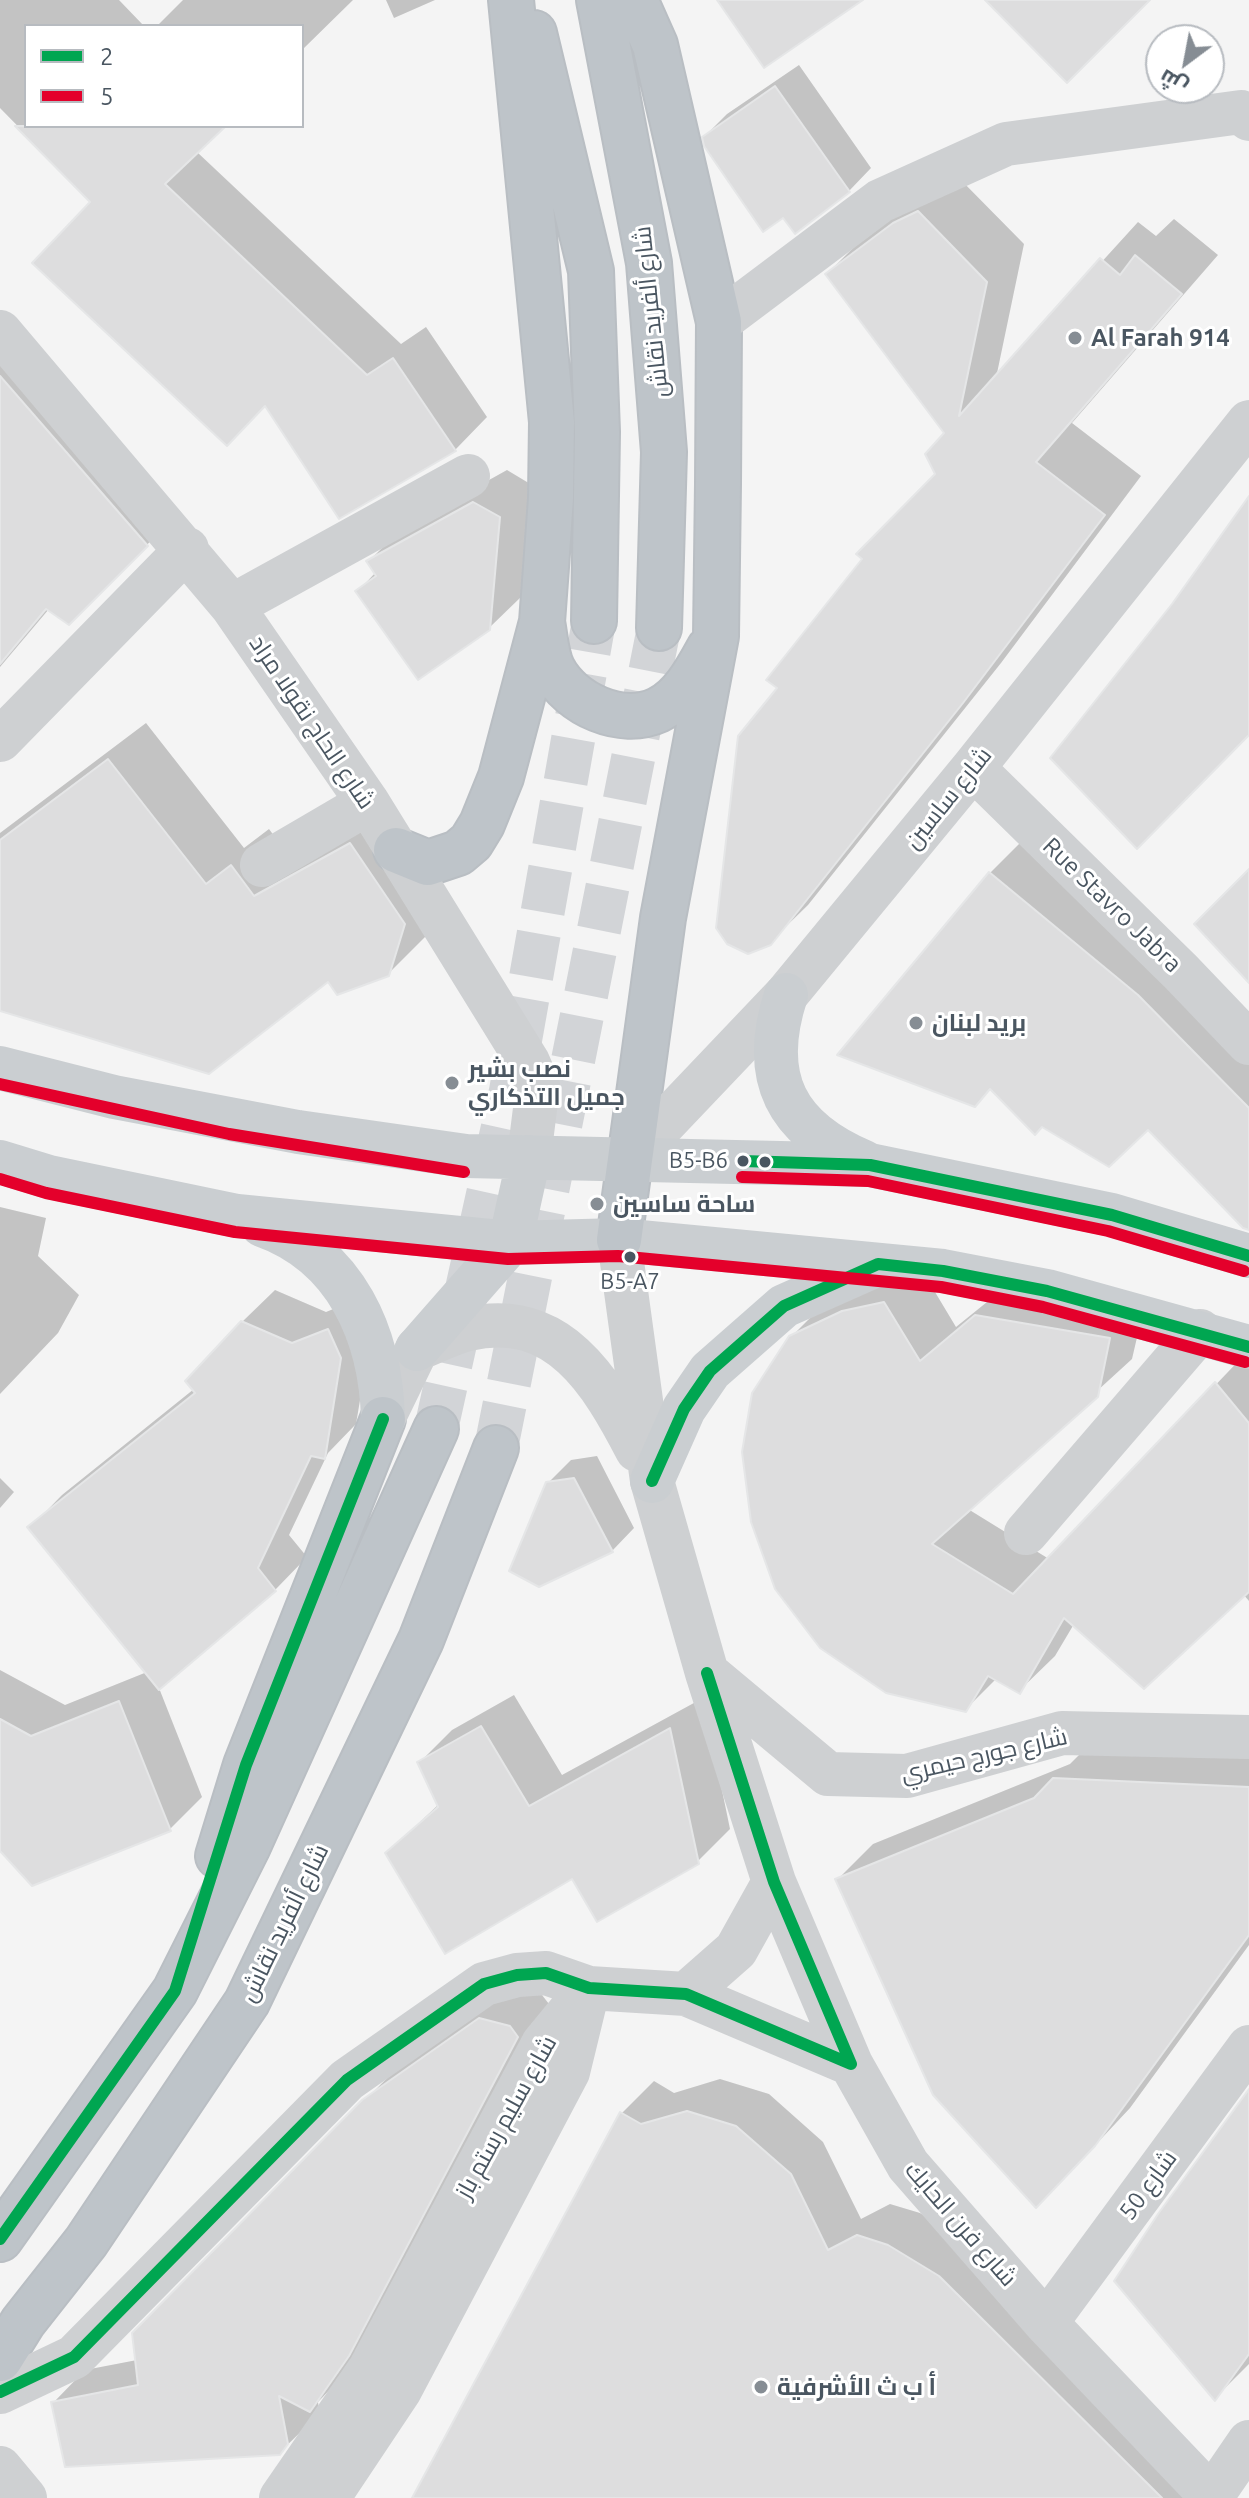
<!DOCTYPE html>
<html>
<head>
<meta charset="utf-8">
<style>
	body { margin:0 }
	#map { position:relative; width:1249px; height:2498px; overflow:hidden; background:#f4f4f4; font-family:Ubuntu,Cairo,sans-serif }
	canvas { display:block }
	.legend { position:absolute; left:24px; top:24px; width:280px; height:104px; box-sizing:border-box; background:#fff; border:2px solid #b7bbc0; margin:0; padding:10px 14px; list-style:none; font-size:24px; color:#4a5661 }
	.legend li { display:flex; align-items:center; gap:16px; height:40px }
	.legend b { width:40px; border:2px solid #b7bbc0 }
	.north { position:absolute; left:1145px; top:24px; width:80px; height:80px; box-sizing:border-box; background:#fff; border:2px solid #b7bbc0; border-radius:50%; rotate:212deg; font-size:22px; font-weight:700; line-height:32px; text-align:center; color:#4a5661 }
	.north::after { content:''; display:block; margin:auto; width:28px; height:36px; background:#868d94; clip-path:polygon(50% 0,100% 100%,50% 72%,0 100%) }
</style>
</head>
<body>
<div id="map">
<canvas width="1249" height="2498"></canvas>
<ul class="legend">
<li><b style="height:10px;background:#00a651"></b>2</li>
<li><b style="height:10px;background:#e4002b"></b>5</li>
</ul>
<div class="north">ش</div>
</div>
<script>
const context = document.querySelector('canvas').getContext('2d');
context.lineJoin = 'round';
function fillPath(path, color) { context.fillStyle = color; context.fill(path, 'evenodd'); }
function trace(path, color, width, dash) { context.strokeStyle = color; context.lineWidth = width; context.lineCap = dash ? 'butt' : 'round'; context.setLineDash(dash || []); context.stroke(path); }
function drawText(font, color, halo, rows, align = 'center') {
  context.font = font + ' Ubuntu,Cairo,sans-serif'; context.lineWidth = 6; context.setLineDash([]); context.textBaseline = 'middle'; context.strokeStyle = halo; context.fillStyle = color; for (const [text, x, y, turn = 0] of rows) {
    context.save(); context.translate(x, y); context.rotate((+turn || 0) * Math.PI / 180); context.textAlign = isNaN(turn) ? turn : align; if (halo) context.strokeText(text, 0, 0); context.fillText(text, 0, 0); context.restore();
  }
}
fillPath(new Path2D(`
	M 0,0 L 119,0 L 144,26 L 26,26 L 26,126 L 97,126 L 56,165 L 0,108 Z
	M 183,0 L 353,0 L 302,50 L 302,26 L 157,26 Z
	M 386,0 L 435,0 L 394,18 Z
	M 799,65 L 871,168 L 849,191 L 784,216 L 704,137 L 727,114 Z
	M 145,126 L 223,126 L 197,152 L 401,344 L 426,327 L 487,417 L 455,450 L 266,404 L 227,443 Z
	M 956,175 L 1024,244 L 996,378 L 1138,222 L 1156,236 L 1174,219 L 1218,255 L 1072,423 L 1141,476 L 1001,663 L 808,905 L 769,943 L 937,474 L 947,433 L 827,274 L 865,236 Z
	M 0,335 L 179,513 L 69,622 L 49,609 L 0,667 Z
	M 507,470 L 532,485 L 522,596 L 489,628 L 358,591 L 376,572 L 369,561 L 401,529 Z
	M 146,723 L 244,848 L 269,829 L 292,860 L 388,807 L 426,936 L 388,974 L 0,1009 L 0,833 Z
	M 1020,843 L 1249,1047 L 1249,1221 L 1148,1127 L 992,1088 L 975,1105 L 990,873 Z
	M 0,1207 L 46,1218 L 38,1256 L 79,1295 L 58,1333 L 0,1394 Z
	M 920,1267 L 956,1327 L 1013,1281 L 1145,1303 L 1132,1359 L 968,1509 L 1049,1559 L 1249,1350 L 1249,1601 L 1243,1594 L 1074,1624 L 1055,1656 L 1019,1691 L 996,1679 L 965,1710 L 790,1338 L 827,1301 Z
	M 275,1290 L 326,1312 L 360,1298 L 372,1329 L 356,1424 L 328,1453 L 289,1535 L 307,1557 L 275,1590 L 159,1688 L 202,1797 L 170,1829 L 0,1848 L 0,1670 L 65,1705 L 147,1672 L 30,1528 L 62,1495 L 194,1389 L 242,1322 Z
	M 597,1456 L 634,1528 L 612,1551 L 548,1483 L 571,1460 Z
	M 0,1478 L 14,1492 L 0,1508 Z
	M 514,1695 L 562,1775 L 703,1698 L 730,1829 L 697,1862 L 573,1876 L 387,1853 L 439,1804 L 420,1762 L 452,1730 Z
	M 1091,1743 L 1249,1750 L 1249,1945 L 1130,2108 L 1072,2170 L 838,1879 L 873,1844 L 1070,1764 Z
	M 513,1986 L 542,1995 L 549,2004 L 342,2377 L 318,2402 L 319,2410 L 312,2421 L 279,2453 L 53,2403 L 85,2370 L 137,2360 L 134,2334 L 397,2068 Z
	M 720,2079 L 769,2094 L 823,2142 L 861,2219 L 890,2204 L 920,2213 L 972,2244 L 1226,2498 L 414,2498 L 622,2113 L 654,2081 L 674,2093 Z
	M 1249,2093 L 1249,2364 L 1215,2398 Z`), '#0003');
const building = new Path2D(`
	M 717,0 L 863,0 L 764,68 Z
	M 985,0 L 1150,0 L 1067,83 Z
	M 775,86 L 850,192 L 795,234 L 783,218 L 763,232 L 704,146 L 702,137 Z
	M 15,126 L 226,126 L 165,184 L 367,375 L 393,358 L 456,451 L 339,519 L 265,406 L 227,446 L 32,263 L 90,202 Z
	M 918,211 L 987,282 L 959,416 L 1100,258 L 1120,275 L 1135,255 L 1182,294 L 1036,462 L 1105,515 L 963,703 L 771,945 L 748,954 L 727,944 L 716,928 L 738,736 L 777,688 L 766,680 L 862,559 L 856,554 L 935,474 L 925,454 L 944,433 L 825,274 L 893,223 Z
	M 0,376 L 148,546 L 69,625 L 46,609 L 0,664 Z
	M 1249,496 L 1249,735 L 1137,849 L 1050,758 L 1172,604 Z
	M 473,502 L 500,517 L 490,630 L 418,680 L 355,591 L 376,576 L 366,561 Z
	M 108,759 L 206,884 L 231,865 L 254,896 L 350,843 L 405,924 L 389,976 L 337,995 L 328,982 L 209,1074 L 0,1011 L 0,840 Z
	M 1249,869 L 1249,983 L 1194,924 Z
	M 989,872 L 1138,995 L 1249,1108 L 1249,1230 L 1243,1228 L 1148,1130 L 1109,1167 L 1042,1127 L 1035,1135 L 990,1089 L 975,1107 L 837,1055 Z
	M 884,1302 L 920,1361 L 975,1315 L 1110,1338 L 1098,1397 L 932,1544 L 1013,1594 L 1215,1382 L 1249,1423 L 1249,1592 L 1144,1689 L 1064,1618 L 1020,1694 L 988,1676 L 966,1712 L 886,1693 L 820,1648 L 775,1589 L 751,1522 L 742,1452 L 752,1393 L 789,1336 L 842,1311 Z
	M 241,1321 L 292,1343 L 328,1329 L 341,1358 L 325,1459 L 311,1456 L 258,1568 L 276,1591 L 159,1690 L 27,1527 L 195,1393 L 185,1381 Z
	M 574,1478 L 613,1552 L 539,1587 L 509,1571 L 546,1482 Z
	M 119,1701 L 171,1831 L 32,1886 L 0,1851 L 0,1719 L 31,1736 Z
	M 481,1726 L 529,1806 L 670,1728 L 699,1864 L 597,1922 L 572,1879 L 445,1954 L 385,1853 L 438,1807 L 417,1762 Z
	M 1053,1778 L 1249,1787 L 1249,1935 L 1095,2146 L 1036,2208 L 933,2095 L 835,1879 L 1034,1798 Z
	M 479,2018 L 510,2026 L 518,2037 L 349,2356 L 310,2412 L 279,2396 L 288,2444 L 280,2455 L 65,2467 L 51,2402 L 138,2385 L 132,2333 L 362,2100 Z
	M 1249,2089 L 1249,2354 L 1215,2401 L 1114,2281 L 1158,2214 Z
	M 687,2111 L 736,2126 L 791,2174 L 828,2250 L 857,2235 L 888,2245 L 939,2276 L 1162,2498 L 412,2498 L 620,2112 L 641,2124 Z`);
fillPath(building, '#ddddde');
trace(building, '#e5e6e7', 2);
trace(new Path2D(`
	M 436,1429 L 511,1091 L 594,621
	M 496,1448 L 659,628`), '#d2d4d7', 44, [44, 22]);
const highway = new Path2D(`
	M 599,0 L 649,263 L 664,452 L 659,628
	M 534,33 L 591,271 L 597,432 L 594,621
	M 542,622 C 545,637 546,657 553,670 C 571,704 621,727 658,710 C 682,699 697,671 709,649
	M 396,850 L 428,863 L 458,853 L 471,842 L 482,824 L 501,777 L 542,622 L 551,498 L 552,422 L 511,0
	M 619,1240 L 663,918 L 716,636 L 718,484 L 719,322 L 655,45 L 635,0
	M 218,1856 L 246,1765 L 383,1419
	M 0,2239 L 175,1991 L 248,1846 L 436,1429
	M 0,2359 L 23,2322 L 86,2242 L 247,2002 L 421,1640 L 496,1448`);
trace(highway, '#b9bec3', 48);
trace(new Path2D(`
	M 719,322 L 880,201 L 1006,144 L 1241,112 L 1249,119
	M 0,332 L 232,606 L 368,803 L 528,1062 L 538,1085 L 529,1157
	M 232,606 L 468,476
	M 0,740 L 187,549
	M 973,768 L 1181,972 L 1249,1043
	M 262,865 L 368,803
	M 630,1159 L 786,995 L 973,768 L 1249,422
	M 619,1240 L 652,1481 L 707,1673 L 774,1882 L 851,2064 L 908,2165 L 1046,2323 L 1213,2498
	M 383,1419 L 417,1349 C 433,1343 451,1333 468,1329 C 558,1308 602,1382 637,1450
	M 1026,1533 L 1200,1331
	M 707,1673 L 828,1774 L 907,1776 L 1062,1733 L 1249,1737
	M 686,1994 L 736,1950 L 774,1882
	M 1046,2323 L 1249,2047
	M 0,2392 L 74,2357 L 347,2080 L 484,1984 L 517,1975 L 546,1973 L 589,1988 L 686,1994 L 851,2064
	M 0,2468 L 25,2498
	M 1212,2496 L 1249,2442
	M 281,2498 L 370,2369 L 543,2044 L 589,1988
	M 328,2498 L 400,2390 L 568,2072 L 586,1998`), '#ced0d2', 44);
trace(new Path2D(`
	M 786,995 C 759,1078 786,1129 864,1162
	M 0,1068 L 114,1097 L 298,1132 L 466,1156 L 870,1165 L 1112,1215 L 1249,1256
	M 0,1162 L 49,1177 L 237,1216 L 510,1243 L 619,1240 L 943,1271 L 1047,1291 L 1249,1347
	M 262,1225 C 347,1255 381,1336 383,1419
	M 417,1349 L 510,1243 L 529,1157
	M 652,1481 L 684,1409 L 710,1371 L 784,1306 L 874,1266`), '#caced1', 44);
trace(highway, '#bec4c9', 44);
trace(new Path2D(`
	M 743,1161 L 870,1165 L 1112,1215 L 1249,1256
	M 652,1481 L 684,1409 L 710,1371 L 784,1306 L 878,1264 L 943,1271 L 1047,1291 L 1249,1347
	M 707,1673 L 774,1882 L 851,2064
	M 0,2239 L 175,1991 L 246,1765 L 383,1419
	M 0,2392 L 74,2357 L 347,2080 L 484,1984 L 517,1975 L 546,1973 L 589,1988 L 686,1994 L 851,2064`), '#00a651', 12);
trace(new Path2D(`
	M 0,1084 L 229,1134 L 464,1172
	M 742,1177 L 868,1181 L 1108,1231 L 1244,1271
	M 0,1179 L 46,1193 L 235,1232 L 508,1259 L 618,1256 L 941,1287 L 1043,1307 L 1245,1362`), '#e4002b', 12);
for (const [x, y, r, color] of [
	[1075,338,8,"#868d94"],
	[916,1023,8,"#868d94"],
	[452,1083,8,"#868d94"],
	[743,1161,7,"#4a5661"],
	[765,1162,7,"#4a5661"],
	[597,1204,8,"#868d94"],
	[630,1257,7,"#4a5661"],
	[761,2387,8,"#868d94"]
]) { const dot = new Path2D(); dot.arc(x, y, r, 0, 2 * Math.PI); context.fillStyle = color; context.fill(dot); trace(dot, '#fff', 3); }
drawText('22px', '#4a5661', '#fff', [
	["B5-B6",728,1161],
	["B5-A7",630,1282,"center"]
], 'right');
drawText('24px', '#4a5661', '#fff', [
	["شارع ألفريد نقاش",651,312,-96],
	["شارع الحاج نقولا مراد",312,722,56],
	["شارع ساسين",948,798,-51],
	["Rue Stavro Jabra",1112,905,44],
	["شارع جورج حيمري",984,1755,-13],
	["شارع ألفريد نقاش",284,1923,-64],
	["شارع سليم رستم باز",506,2117,-61],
	["شارع 50",1148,2185,-54],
	["شارع فرن الحايك",961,2224,49]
]);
drawText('bold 24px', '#4a5661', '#fff', [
	["Al Farah 914",1091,338],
	["بريد لبنان",932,1023],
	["نصب بشير",468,1069],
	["جميل التذكاري",468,1097],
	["ساحة ساسين",613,1204],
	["أ ب ث الأشرفية",777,2387]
], 'left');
</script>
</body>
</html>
